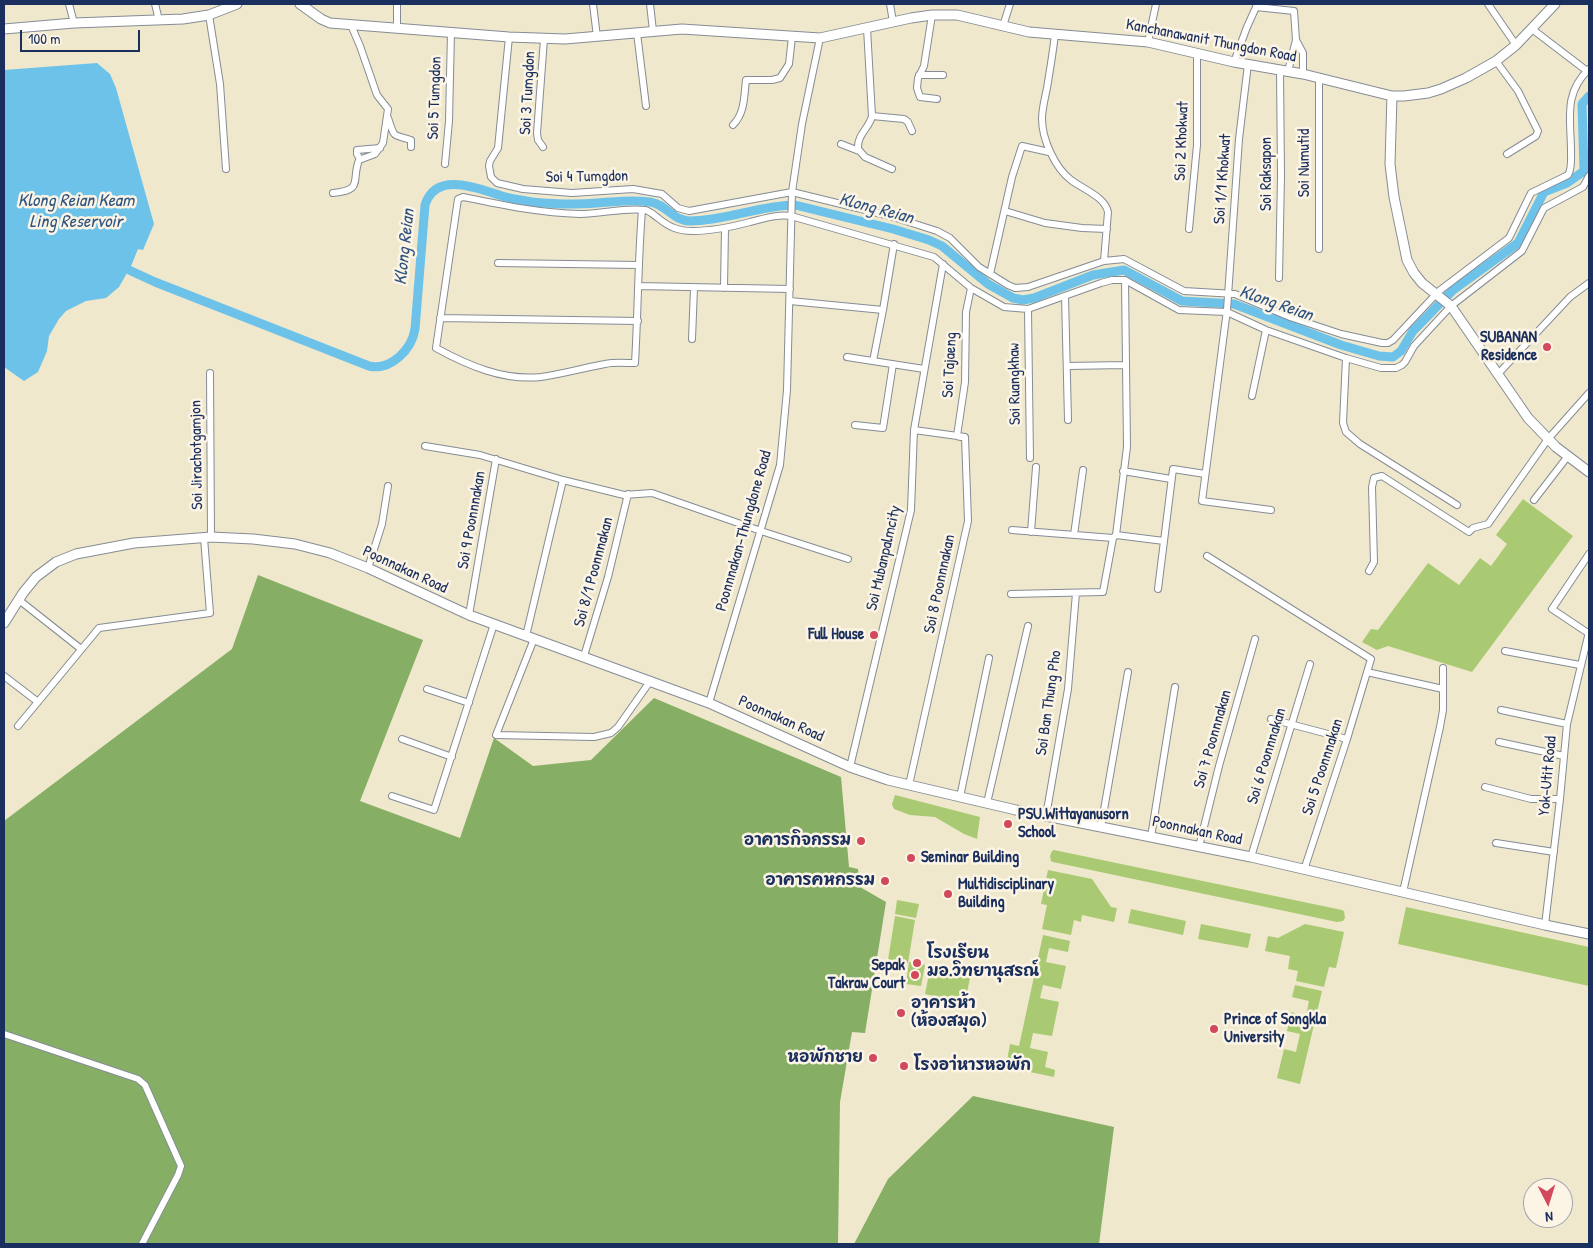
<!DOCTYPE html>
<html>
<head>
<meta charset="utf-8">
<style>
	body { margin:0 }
	#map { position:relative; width:1593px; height:1248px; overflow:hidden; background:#efe8cc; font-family:"Patrick Hand",sans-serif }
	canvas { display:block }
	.frame { position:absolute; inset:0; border:5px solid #1b2f5e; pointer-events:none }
	.north { position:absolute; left:1523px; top:1178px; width:50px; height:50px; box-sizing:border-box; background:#fcf5e5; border:1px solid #a2a6af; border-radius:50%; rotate:175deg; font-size:14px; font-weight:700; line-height:20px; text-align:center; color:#1b2f5e }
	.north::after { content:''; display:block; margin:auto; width:18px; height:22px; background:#d1495b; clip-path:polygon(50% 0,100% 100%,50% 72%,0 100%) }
	.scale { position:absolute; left:20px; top:30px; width:120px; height:22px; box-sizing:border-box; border:2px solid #1b2f5e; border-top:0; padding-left:6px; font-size:15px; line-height:18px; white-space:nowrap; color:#1b2f5e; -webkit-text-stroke:4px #fcf5e5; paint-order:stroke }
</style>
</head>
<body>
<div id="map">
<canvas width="1593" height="1248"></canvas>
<div class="frame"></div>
<div class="north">N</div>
<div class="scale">100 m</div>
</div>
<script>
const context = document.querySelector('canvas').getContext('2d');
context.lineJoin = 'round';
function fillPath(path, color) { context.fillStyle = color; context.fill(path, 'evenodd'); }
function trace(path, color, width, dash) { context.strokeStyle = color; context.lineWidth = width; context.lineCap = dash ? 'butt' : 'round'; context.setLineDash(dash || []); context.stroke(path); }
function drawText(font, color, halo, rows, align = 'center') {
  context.font = font + ' "Patrick Hand","Playpen Sans Thai",sans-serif'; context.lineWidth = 5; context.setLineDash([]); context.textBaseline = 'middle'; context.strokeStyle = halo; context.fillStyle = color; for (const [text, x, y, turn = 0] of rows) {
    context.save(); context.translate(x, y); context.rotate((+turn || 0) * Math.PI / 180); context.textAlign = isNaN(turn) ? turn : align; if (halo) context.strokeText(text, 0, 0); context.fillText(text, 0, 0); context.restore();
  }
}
fillPath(new Path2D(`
	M 1523,499 L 1573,536 L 1472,672 L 1388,646 L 1377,650 L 1362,642 L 1371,629 L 1378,630 L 1428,563 L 1459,585 L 1480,558 L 1491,566 L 1507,544 L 1496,535 Z
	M 895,795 L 980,817 L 977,839 L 964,834 L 935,817 L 910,815 L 894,809 L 892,804 Z
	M 1054,850 L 1342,910 L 1344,911 L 1345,918 L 1343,921 L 1337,922 L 1053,862 L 1051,861 L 1050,856 L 1052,851 Z
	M 1048,870 L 1092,879 L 1111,907 L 1117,908 L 1114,922 L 1082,915 L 1081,922 L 1074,920 L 1071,935 L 1042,929 L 1047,905 L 1041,904 Z
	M 897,900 L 919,904 L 916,918 L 895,914 Z
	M 1406,907 L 1589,947 L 1589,986 L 1398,944 Z
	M 1131,909 L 1186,921 L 1183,935 L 1128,923 Z
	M 895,916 L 915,920 L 908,963 L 888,960 Z
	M 1201,924 L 1251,934 L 1248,948 L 1198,939 Z
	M 1305,924 L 1344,932 L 1336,968 L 1329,967 L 1324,987 L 1296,981 L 1298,971 L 1288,969 L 1290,956 L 1265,951 L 1268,936 L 1278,938 Z
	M 1043,935 L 1070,941 L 1068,952 L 1049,948 L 1046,962 L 1066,966 L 1061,989 L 1043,985 L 1040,998 L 1059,1002 L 1052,1036 L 1033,1033 L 1030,1048 L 1048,1052 L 1045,1067 L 1055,1070 L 1054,1077 L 1006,1067 L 1010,1044 L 1019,1046 Z
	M 909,962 L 925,965 L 921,986 L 906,984 Z
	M 930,969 L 970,978 L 965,1003 L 925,994 Z
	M 1295,985 L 1322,991 L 1300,1084 L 1277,1078 L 1284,1049 L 1296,1052 L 1300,1034 L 1287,1031 L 1291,1012 L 1306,1016 L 1309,1001 L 1292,997 Z`), '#a9ca73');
fillPath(new Path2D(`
	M 258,575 L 423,640 L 360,801 L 460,838 L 494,738 L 533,766 L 591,760 L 654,698 L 841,777 L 849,867 L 858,869 L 860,887 L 886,902 L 865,1033 L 852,1032 L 840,1102 L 838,1244 L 4,1244 L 4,821 L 232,649 Z
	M 973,1096 L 1114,1127 L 1099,1244 L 854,1244 L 888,1179 Z`), '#86ae65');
fillPath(new Path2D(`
	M 97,63 L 110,74 L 116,88 L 154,224 L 143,250 L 138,249 L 131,266 L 119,287 L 106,298 L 86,301 L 66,311 L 59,319 L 49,336 L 47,351 L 38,372 L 24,381 L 4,367 L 4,70 Z`), '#6dc2ea');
trace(new Path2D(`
	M 129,270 L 155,282 L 369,366 C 391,371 412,349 415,329 L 425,205 C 436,170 479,189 502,196 C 512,199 522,200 532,202 C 553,204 576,205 597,203 C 614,202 632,199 650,202 C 666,204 673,221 690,221 C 726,221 760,205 795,205 L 893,229 L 929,240 L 942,246 L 988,284 L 1013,298 L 1023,300 L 1034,298 L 1093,275 L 1124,270 L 1182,301 L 1234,304 L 1341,345 L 1379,356 L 1393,357 L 1401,351 L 1413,331 L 1453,290 L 1518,243 L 1544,192 L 1567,183 L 1584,171 L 1582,104 L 1589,96`), '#6dc2ea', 9);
const street = new Path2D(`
	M 69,4 L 74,23
	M 155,4 L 159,20
	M 397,4 L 397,27
	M 593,4 L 597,37
	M 650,4 L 653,31
	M 890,4 L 893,22
	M 1488,4 L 1516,45
	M 1256,7 L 1294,11 L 1296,40 L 1288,71
	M 209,15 L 220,84 L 226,169
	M 932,15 L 924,66 L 918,78 L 917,88 L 920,97 L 937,99
	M 1003,26 L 1010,4
	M 867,28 L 872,116 C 869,129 857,134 858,149 L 865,157 L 892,169
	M 1532,29 L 1587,71
	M 637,33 L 646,106
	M 1055,34 C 1053,52 1050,70 1047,88 C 1045,98 1042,109 1042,119 C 1042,139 1055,168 1071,180 C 1083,189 1105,197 1108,212 L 1104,261
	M 509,37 L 498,148 L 490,161 L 489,166 L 491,177 L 497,183 L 523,189 L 572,193 L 633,189 L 662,194 L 678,208 L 689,211 L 792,192 L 890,216 L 937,231 L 950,238 L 979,267 L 1008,285 L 1015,288 L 1028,287 L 1104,261 L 1124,259 L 1184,291 L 1235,294 L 1290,317 L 1341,334 L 1382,343 L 1388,343 L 1393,340 L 1439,291 L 1509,238 L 1531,193 L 1568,175 C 1572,169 1571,160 1571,152 C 1571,119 1563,94 1589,69
	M 1296,40 L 1303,53 L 1303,74
	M 1148,42 L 1156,4
	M 1496,61 L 1518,91 L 1538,131 L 1536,136 L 1507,154
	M 1234,62 L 1247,27 L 1257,5
	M 1248,64 L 1239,139 L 1227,310 L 1202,501 L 1271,510
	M 919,75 L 943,75
	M 1319,77 L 1319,249
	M 872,116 L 904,119 L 908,122 L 912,131
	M 388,118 C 395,139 392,134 411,140 L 411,147
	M 733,125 C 745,113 744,96 746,80 L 772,80 L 780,78 L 789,64 L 792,37
	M 841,144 L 859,151
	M 543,147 L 538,140 L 537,133 L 544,39
	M 360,159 L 357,154 L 357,150 L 380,148
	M 445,164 L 449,121 L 451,32
	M 333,193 C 364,190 351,181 359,160 L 375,154 L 383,143 L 388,109 L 377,95 L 360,46 L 351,25
	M 642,210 C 638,261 638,312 635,363 C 625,363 614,362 605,364 C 583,368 563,374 541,377 C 503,381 467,365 436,348 L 458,199 L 463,197 C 502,205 540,213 580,214 C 601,214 626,207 645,210 C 650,211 654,215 658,218 C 669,227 678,231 693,231 C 712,231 731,227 750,222 C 763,219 776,214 791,216 L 934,257 L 971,288 L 1004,307 L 1028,309 L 1101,283 L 1112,280 L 1125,280 L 1179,310 L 1227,312 L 1266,330 L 1346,358 L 1381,368 L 1396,368 L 1402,365 L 1405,362 L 1414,346 L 1451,306 L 1522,251 L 1544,208 L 1583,187 L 1589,176
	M 1005,211 L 1045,223 L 1082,228 L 1107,229
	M 1189,229 L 1197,145 L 1197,54
	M 498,263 L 638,265
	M 990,274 L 1012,177 L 1022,146 L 1049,152
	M 1279,278 L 1281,176 L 1280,70
	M 638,286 L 790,289
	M 724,288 L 725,228
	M 1065,296 L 1068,420
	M 790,301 L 883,310
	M 1028,309 L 1030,458
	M 440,318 L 638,321
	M 692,339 L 694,288
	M 847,357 L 924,369
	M 1346,358 L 1343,423 L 1346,432 L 1360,444 L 1457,505
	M 873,361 L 883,310 L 894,244
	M 1067,366 L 1125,365
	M 210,373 L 211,537
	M 1498,374 L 1570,297 L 1589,283
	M 1252,396 L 1266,330
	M 855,425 L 883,428 L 893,364
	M 961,437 L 957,436 L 965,382 L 966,312 L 971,288
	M 425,446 L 480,455 L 563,480 L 624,495 L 652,493 L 761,531 L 848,559
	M 1123,471 L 1171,479
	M 1534,500 L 1568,456
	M 1012,530 L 1113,538
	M 1031,532 L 1036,467
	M 1074,535 L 1083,470
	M 1116,535 L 1164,541
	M 1207,556 L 1371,659 L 1347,739 L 1304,870
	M 368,568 L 382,524 L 388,486
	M 1369,571 L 1374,562 L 1372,487 L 1374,478 L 1382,476 L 1469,532 L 1473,528 L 1488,524 L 1548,439 L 1589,393
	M 1158,589 L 1173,469 L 1205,474
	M 1011,594 L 1103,592 L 1113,538 L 1116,535 L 1127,447 L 1125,280
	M 19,600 L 81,649
	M 469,615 L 496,459
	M 1588,633 L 1552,609 L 1589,554
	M 526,636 L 563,480
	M 534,639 L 496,735 L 594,737 L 611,733 L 618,727 L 651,680
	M 1505,651 L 1580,665
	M 584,656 L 608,577 L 628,494
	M 1367,672 L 1443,689
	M 4,676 L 38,702
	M 427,689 L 469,703
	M 709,703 L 780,465 L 787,390 L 792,192 L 802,124 L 820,38
	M 1501,710 L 1567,724
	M 1271,719 L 1347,739
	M 18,726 L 99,628 L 210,613 L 204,538
	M 402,739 L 452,757
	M 1499,742 L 1564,756
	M 850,767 L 911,510 L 914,430 L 943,264
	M 909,785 L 968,521 L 965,437 L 914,430
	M 1485,787 L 1531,799 L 1560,799
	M 392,796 L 434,810 L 494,624
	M 960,797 L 989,658
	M 987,803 L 1028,626
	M 1046,816 L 1068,689 L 1076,593
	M 1101,827 L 1128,672
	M 1151,837 L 1175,687
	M 1496,843 L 1554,852
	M 1199,847 L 1219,766 L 1255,639
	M 1251,857 L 1310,664
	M 1403,892 L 1440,727 L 1443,710 L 1443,668
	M 1545,925 L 1560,799 L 1567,724 L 1589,632
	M 4,1034 L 138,1079 L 145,1085 L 181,1166 L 178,1175 L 142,1244`);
const secondary = new Path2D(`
	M 300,4 L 321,19 L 330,23 L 509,37 L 565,39 L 682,29 L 820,38 L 911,18 L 932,15 L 957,15 L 1029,32 L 1148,42 L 1234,62 L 1303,74 L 1392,96 L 1404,96 L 1428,93 L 1441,89 L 1466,78 L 1496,61 L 1516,45 L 1555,4
	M 4,29 L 74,23 L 183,19 L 209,15 L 237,4
	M 1392,96 L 1390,164 L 1394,197 L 1407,260 L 1414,273 L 1422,283 L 1451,306 L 1528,418 L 1556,447 L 1589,472
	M 4,623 L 23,593 L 36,577 L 56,562 L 76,554 L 134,543 L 211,537 L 253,539 L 295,544 L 330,553 L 368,568 L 469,615 L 709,703 L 850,767 L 888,780 L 1016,810 L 1251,857 L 1545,925 L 1589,934`);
trace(street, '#858c95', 8);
trace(secondary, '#858c95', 11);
trace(street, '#fff', 6);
trace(secondary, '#fff', 9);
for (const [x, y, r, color] of [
	[1547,347,5,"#d1495b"],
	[874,635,5,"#d1495b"],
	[1008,824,5,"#d1495b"],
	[861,841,5,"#d1495b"],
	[911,858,5,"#d1495b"],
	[885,881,5,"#d1495b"],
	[948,894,5,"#d1495b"],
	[917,963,5,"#d1495b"],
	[915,975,5,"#d1495b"],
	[901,1013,5,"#d1495b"],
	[1214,1029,5,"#d1495b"],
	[873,1058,5,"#d1495b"],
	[904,1066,5,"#d1495b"]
]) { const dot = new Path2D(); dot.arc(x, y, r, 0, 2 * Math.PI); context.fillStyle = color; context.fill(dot); trace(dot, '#fcf5e5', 2); }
drawText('16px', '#1b2f5e', '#fcf5e5', [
	["Kanchanawanit Thungdon Road",1211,41,11],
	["Soi 3 Tumgdon",528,93,-87],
	["Soi 5 Tumgdon",435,98,-88],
	["Soi 2 Khokwat",1182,141,-88],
	["Soi Numutid",1305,163,-90],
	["Soi Raksapon",1267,174,-90],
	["Soi 4 Tumgdon",587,177,-1],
	["Soi 1/1 Khokwat",1223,179,-86],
	["Soi Tajaeng",950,365,-87],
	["Soi Ruangkhaw",1015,384,-91],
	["Soi Jirachotgamjon",197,455,-91],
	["Soi 9 Poonnnakan",472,520,-80],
	["Poonnnakan-Thungdone Road",744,531,-74],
	["Soi Mubanpalmcity",884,558,-77],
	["Poonnakan Road",405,570,25],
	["Soi 8/1 Poonnnakan",594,572,-75],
	["Soi 8 Poonnnakan",940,584,-78],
	["Soi Ban Thung Pho",1049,703,-82],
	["Poonnakan Road",781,719,24],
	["Soi 7 Poonnnakan",1213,739,-74],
	["Soi 6 Poonnnakan",1267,756,-73],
	["Soi 5 Poonnnakan",1323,767,-72],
	["Yok-Utit Road",1548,776,-85],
	["Poonnakan Road",1197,831,12]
]);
drawText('bold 16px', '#1b2f5e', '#fcf5e5', [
	["SUBANAN",1537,338,"right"],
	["Residence",1537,356,"right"],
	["Full House",864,635,"right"],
	["PSU.Wittayanusorn",1018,815],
	["School",1018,833],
	["อาคารกิจกรรม",851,841,"right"],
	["Seminar Building",921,858],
	["อาคารคหกรรม",875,881,"right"],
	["Multidisciplinary",958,885],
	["Building",958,903],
	["โรงเรียน",927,954],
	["มอ.วิทยานุสรณ์",927,972],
	["Sepak",905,966,"right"],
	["Takraw Court",905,984,"right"],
	["อาคารห้า",911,1004],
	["(ห้องสมุด)",911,1022],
	["Prince of Songkla",1224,1020],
	["University",1224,1038],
	["หอพักชาย",863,1058,"right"],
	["โรงอา่หารหอพัก",914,1066]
], 'left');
drawText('italic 18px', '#305481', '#fcf5e5', [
	["Klong Reian Keam",76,201],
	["Ling Reservoir",76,222],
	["Klong Reian",876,209,15],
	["Klong Reian",405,247,-84],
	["Klong Reian",1276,304,19]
]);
</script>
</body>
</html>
